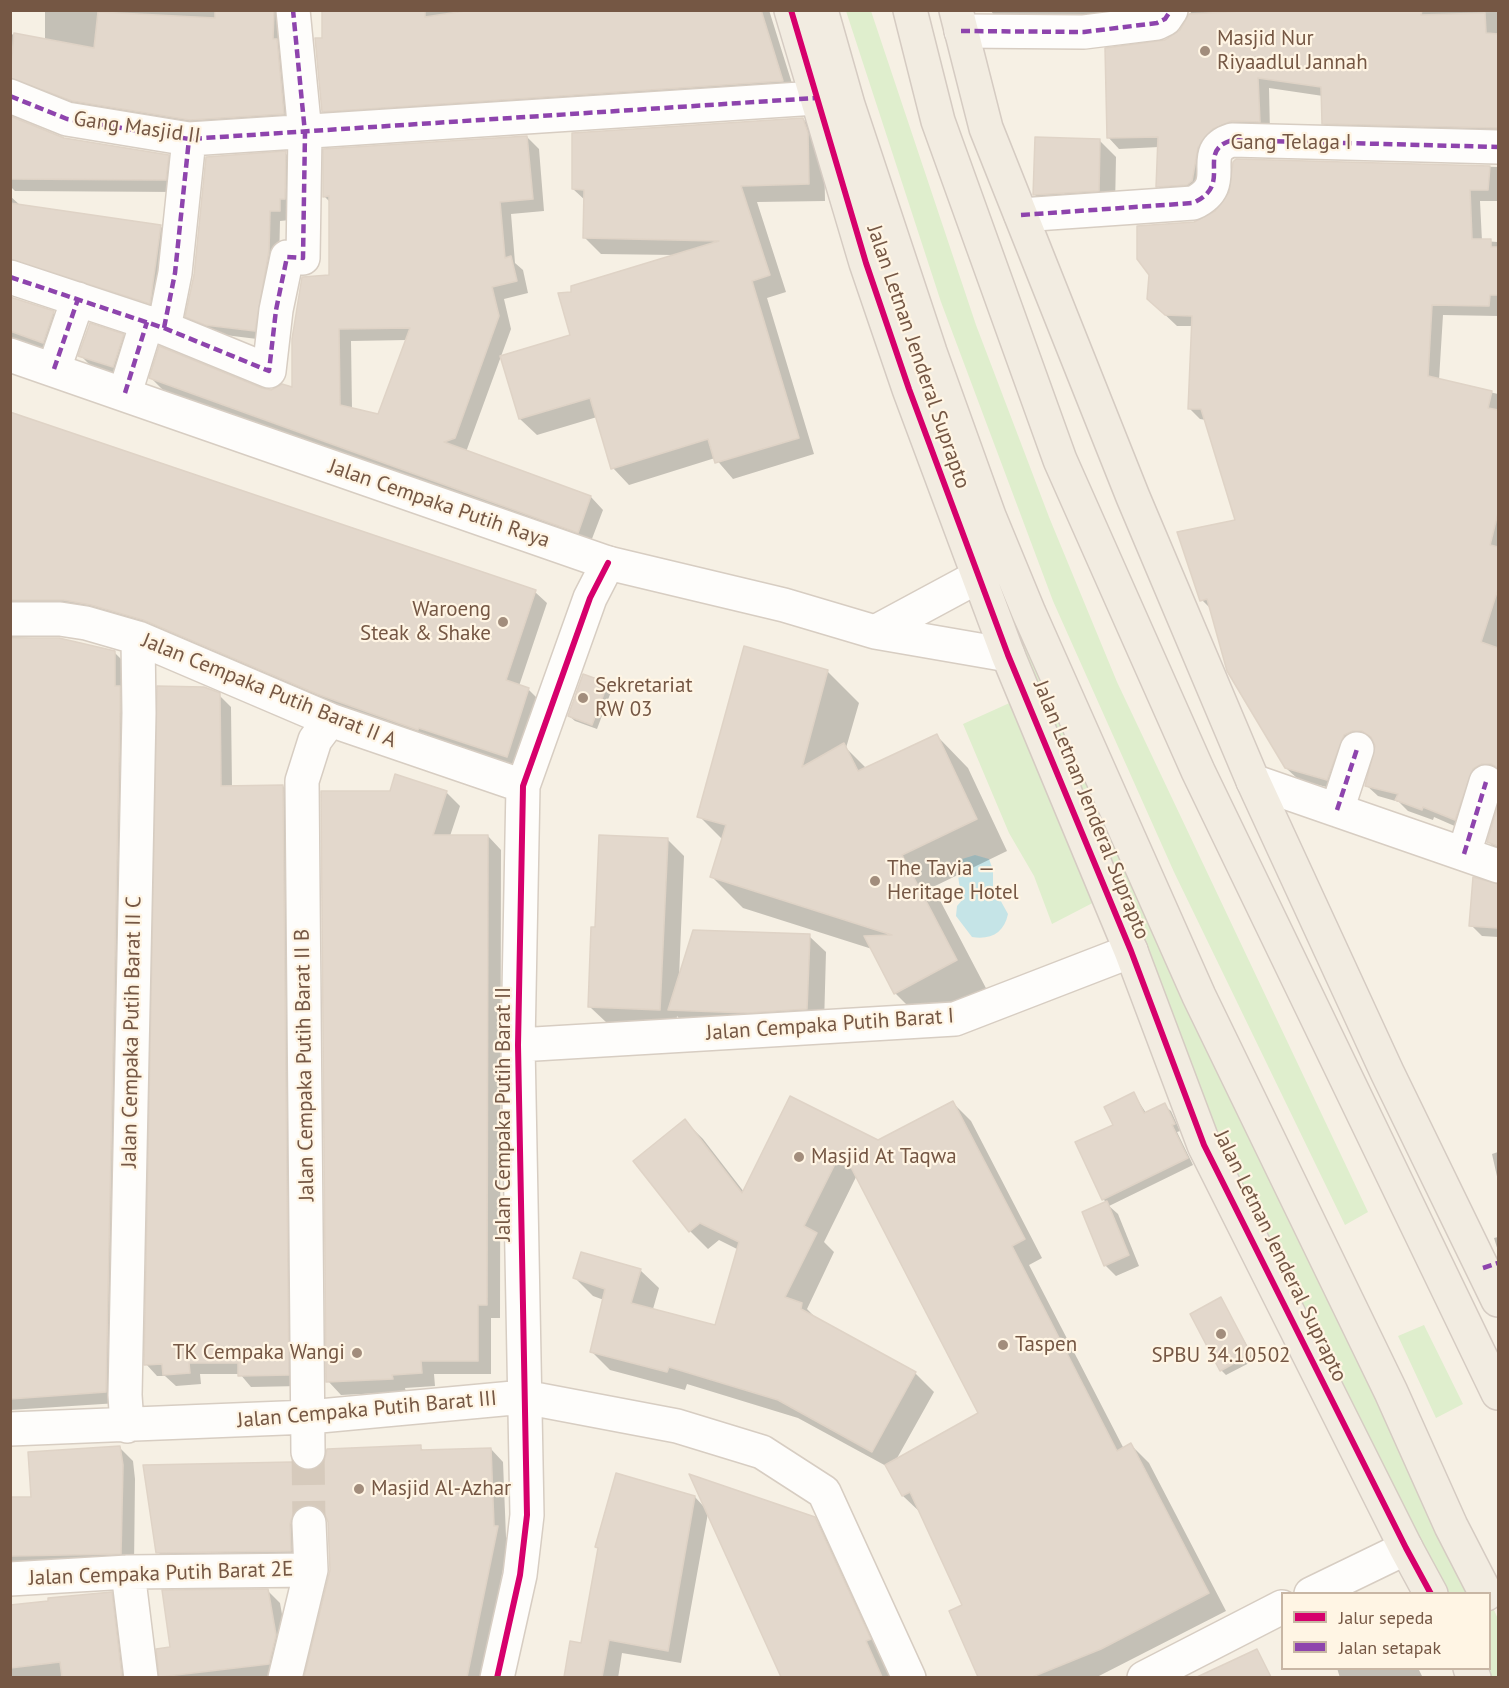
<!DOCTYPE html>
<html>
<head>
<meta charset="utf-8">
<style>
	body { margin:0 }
	#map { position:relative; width:1509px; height:1688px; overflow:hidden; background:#f6f0e4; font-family:"PT Sans",sans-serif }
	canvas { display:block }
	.frame { position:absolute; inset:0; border:12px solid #755744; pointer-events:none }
	.legend { position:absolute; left:1281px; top:1592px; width:210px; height:78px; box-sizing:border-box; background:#fff5e4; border:2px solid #c8b6a4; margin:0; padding:8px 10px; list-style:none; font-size:18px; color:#755744 }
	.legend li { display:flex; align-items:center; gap:12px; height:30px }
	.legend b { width:30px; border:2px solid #c8b6a4 }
</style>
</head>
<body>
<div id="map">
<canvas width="1509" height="1688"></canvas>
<div class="frame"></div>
<ul class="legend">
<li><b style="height:8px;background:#d6006c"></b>Jalur sepeda</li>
<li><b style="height:8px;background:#8e44ad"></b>Jalan setapak</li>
</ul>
</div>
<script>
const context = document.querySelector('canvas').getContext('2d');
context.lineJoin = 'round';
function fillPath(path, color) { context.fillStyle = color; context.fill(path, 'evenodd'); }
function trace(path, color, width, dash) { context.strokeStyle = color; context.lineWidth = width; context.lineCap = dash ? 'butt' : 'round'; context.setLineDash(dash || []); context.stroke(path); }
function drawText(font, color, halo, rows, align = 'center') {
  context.font = font + ' "PT Sans",sans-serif'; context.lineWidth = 4.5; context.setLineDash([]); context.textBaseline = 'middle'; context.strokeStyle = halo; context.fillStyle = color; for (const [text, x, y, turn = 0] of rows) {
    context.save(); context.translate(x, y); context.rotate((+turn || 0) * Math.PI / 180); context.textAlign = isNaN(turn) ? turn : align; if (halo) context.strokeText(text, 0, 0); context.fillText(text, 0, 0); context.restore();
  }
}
fillPath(new Path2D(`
	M 823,11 L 1029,613 L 1486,1593 L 1432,1593 L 1332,1399 L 1108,895 L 1052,924 L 1034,876 L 1009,833 L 963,724 L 1025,696 Z
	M 846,11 L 871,11 L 976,325 L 1049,517 L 1117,682 L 1368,1212 L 1345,1225 L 1174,872 L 1053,601 L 941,302 Z
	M 1424,1325 L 1463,1404 L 1436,1418 L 1398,1336 Z
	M 1490,1601 L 1498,1619 L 1498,1677 L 1474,1677 L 1470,1669 L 1490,1668 Z`), '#dfeecd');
fillPath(new Path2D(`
	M 975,855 L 989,859 L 993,870 L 993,887 L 1008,914 C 1004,933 991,940 972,937 L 956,916 L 957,906 L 964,898 C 958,884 956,874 962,859 Z`), '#c5e4e7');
fillPath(new Path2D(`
	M 45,10 L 287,10 L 296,126 L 203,132 L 10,94 L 10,34 L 45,40 Z
	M 323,10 L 769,10 L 795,93 L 336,123 L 323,111 Z
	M 990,10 L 1124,10 L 1125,20 L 1001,23 Z
	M 1192,10 L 1498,10 L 1498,139 L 1334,134 L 1323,123 L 1323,96 L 1269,88 L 1270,133 L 1244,132 L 1203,193 L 1169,197 L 1158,186 L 1159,147 L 1119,149 L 1108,137 L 1160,43 L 1182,31 Z
	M 10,118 L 64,139 L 168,156 L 180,168 L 178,192 L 15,191 L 10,186 Z
	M 803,119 L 820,136 L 824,150 L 825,201 L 757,202 L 786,292 L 767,298 L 814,454 L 733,479 L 715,458 L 629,485 L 613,468 L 597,417 L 537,435 L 520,419 L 572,336 L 572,293 L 674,255 L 601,254 L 584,237 L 586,201 L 573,189 Z
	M 527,137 L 539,149 L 544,211 L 511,214 L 515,263 L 523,270 L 528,293 L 504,299 L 511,329 L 466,452 L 591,497 L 603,510 L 590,544 L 163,390 L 151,378 L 271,391 L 294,389 L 331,277 L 330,202 L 324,196 ZM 407,340 L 379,416 L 352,409 L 351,341 Z
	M 1099,140 L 1116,157 L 1115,207 L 1051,211 L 1035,195 Z
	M 285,153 L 296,163 L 290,220 L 280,221 L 279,263 L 265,340 L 217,334 L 198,327 L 187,316 Z
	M 1237,160 L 1498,167 L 1498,201 L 1480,201 L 1482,241 L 1498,242 L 1498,316 L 1443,315 L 1439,380 L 1498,394 L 1498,775 L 1466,831 L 1434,817 L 1433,820 L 1408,811 L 1399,802 L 1378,796 L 1366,785 L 1377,746 L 1375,742 L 1364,741 L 1338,790 L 1299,780 L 1287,769 L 1211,609 L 1202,600 L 1237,521 L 1206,420 L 1200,419 L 1189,408 L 1193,326 L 1177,326 L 1160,310 L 1195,223 L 1216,212 L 1231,192 Z
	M 10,196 L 21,206 L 160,226 L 173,238 L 162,315 L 10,275 Z
	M 10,297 L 53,313 L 66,325 L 55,355 L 10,337 Z
	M 123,336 L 134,347 L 124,377 L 91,366 L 80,355 Z
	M 10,544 L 535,592 L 547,603 L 519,686 L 528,689 L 540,701 L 519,768 L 10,616 Z
	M 10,637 L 58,639 L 114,652 L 126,664 L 118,1403 L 10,1410 Z
	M 827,671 L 859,703 L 846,748 L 867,769 L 937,736 L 968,768 L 1007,851 L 933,887 L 988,992 L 926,1024 L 895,993 L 872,949 L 743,908 L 711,876 L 723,840 L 699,816 Z
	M 607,684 L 612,689 L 597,729 L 575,721 L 569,716 Z
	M 219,695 L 231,707 L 232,787 L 283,786 L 294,798 L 300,1386 L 251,1387 L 240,1374 L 200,1374 L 201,1384 L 176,1386 L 165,1376 L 157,1376 L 146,1364 Z
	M 322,792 L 446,792 L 460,806 L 450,836 L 488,836 L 501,850 L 500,1318 L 491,1318 L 491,1374 L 434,1374 L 435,1386 L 405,1388 L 406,1392 L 341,1395 L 328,1381 Z
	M 1498,810 L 1498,852 L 1489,842 Z
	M 668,840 L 684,856 L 679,978 L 809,936 L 826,952 L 824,1025 L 686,1026 L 677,1016 L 676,1026 L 607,1023 L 590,1007 L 596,929 Z
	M 1475,879 L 1498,885 L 1498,937 L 1482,936 L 1471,925 Z
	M 1134,1094 L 1146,1113 L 1164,1105 L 1171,1111 L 1180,1131 L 1177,1132 L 1193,1165 L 1109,1206 L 1118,1214 L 1139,1266 L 1116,1276 L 1105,1265 L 1107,1203 L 1103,1199 L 1115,1125 Z
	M 791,1098 L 878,1142 L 953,1103 L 971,1121 L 1042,1258 L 1029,1265 L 1124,1449 L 1131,1445 L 1149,1463 L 1226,1611 L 1095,1678 L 980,1678 L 951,1612 L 964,1606 L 922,1514 L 903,1496 L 888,1467 L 798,1418 L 687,1384 L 685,1390 L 610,1370 L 592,1352 L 604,1300 L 593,1296 L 575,1278 L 640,1270 L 659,1288 L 653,1309 L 716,1327 L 739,1250 L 719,1240 L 708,1249 L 690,1231 L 685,1121 L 703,1139 L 744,1192 ZM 857,1175 L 980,1413 L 896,1460 L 934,1392 L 915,1373 L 817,1319 L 807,1309 L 834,1252 L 824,1242 Z
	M 1498,1152 L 1498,1181 L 1492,1154 Z
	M 1498,1237 L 1498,1251 L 1494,1238 Z
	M 1221,1299 L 1255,1360 L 1226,1375 L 1221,1370 Z
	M 420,1447 L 425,1452 L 491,1449 L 503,1462 L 506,1537 L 509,1540 L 481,1678 L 306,1678 L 331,1575 L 328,1517 L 321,1516 L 303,1563 L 170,1565 L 158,1552 L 299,1470 L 309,1472 L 319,1469 L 325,1462 L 328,1450 Z
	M 120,1448 L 133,1461 L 135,1479 L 134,1566 L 10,1569 L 10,1499 L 33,1498 Z
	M 695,1497 L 705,1508 L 814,1519 L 831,1536 L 886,1656 L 882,1658 L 890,1678 L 783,1678 L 708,1513 L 681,1663 L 622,1653 L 618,1678 L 566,1678 L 571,1643 L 582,1645 L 599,1549 L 597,1547 Z
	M 268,1591 L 280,1603 L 288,1648 L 282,1678 L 161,1678 L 158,1650 L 172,1649 Z
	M 111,1593 L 123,1606 L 132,1678 L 10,1678 L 10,1606 Z
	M 1257,1650 L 1272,1678 L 1200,1678 Z
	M 1337,1668 L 1418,1668 L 1423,1678 L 1340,1678 Z`), '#0003');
const building = new Path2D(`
	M 215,10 L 274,10 L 273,39 L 277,39 L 284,114 L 190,120 L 72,101 L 10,78 L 14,33 L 94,48 L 98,12 L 215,18 Z
	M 322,10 L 425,10 L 425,17 L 472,10 L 761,10 L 783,81 L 322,112 L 315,38 L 322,38 Z
	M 1265,10 L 1422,10 L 1421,15 L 1485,13 L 1486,33 L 1498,34 L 1498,128 L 1322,124 L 1321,87 L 1258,78 L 1260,122 L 1232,121 L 1213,129 L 1198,148 L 1192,181 L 1187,185 L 1156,187 L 1158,137 L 1107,138 L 1105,48 L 1165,40 L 1180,30 L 1189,14 Z
	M 10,116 L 64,138 L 169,155 L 166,180 L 10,179 Z
	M 803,118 L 808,133 L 809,184 L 741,186 L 770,275 L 752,281 L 799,438 L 715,463 L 708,439 L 611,469 L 590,398 L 519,419 L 500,356 L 570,335 L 558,293 L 571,292 L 571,286 L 719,241 L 583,238 L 584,190 L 572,189 L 572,133 Z
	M 527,136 L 533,199 L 500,202 L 505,258 L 511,256 L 517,281 L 492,287 L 499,316 L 455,438 L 444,442 L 591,496 L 578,533 L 149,378 L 159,346 L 262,388 L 271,390 L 282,384 L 292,387 L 292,339 L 302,277 L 329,275 L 329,196 L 323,197 L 323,149 ZM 410,328 L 378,414 L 340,405 L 339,329 Z
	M 1035,137 L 1100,139 L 1099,191 L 1033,195 Z
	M 286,151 L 285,199 L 280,199 L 280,211 L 270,211 L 269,251 L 255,331 L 205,325 L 185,317 L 194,275 L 206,157 Z
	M 1236,159 L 1490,166 L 1488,190 L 1470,190 L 1472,239 L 1491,239 L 1491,247 L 1498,247 L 1498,295 L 1490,295 L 1489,306 L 1432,305 L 1428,376 L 1492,391 L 1488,408 L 1498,410 L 1498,513 L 1490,545 L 1498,547 L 1498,589 L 1481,642 L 1498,648 L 1498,768 L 1491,764 L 1482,764 L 1473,769 L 1455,820 L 1423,807 L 1422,810 L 1395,800 L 1398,794 L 1365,786 L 1375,746 L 1371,737 L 1362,731 L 1353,731 L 1344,735 L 1327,780 L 1285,768 L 1227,671 L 1207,599 L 1200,601 L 1177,532 L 1235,520 L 1201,409 L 1188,409 L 1192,316 L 1165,315 L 1147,299 L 1149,275 L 1137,259 L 1137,226 L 1194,222 L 1215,211 L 1229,192 L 1233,162 Z
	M 10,203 L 161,225 L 150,304 L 10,259 Z
	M 10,297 L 54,311 L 43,343 L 10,331 Z
	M 90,323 L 124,334 L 113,367 L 78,356 Z
	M 10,412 L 536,590 L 506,680 L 529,688 L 507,757 L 419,728 L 418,730 L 317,694 L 143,620 L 91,605 L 63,600 L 10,600 Z
	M 10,638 L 59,638 L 115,651 L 115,686 L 120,686 L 120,713 L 106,1392 L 10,1399 Z
	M 744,646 L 828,670 L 802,767 L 844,743 L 858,771 L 937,734 L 977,819 L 902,855 L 957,960 L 894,994 L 864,936 L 892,935 L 710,877 L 726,825 L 697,817 Z
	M 583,674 L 608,683 L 592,725 L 568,716 Z
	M 157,686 L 204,687 L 220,693 L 221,786 L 283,785 L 289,1375 L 238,1376 L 238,1363 L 189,1363 L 190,1373 L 163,1375 L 162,1364 L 144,1365 Z
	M 395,774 L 447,791 L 433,835 L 488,835 L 487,1305 L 478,1305 L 478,1361 L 421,1361 L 422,1373 L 392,1375 L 393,1379 L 326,1382 L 321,791 L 390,791 Z
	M 1498,805 L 1498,846 L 1487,842 Z
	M 599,835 L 668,838 L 660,1010 L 588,1007 L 591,927 L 595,927 Z
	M 1473,877 L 1498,884 L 1498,928 L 1469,926 Z
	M 693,930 L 810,934 L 807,1009 L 748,1013 L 668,1010 Z
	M 1134,1092 L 1144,1113 L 1165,1103 L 1175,1124 L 1172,1125 L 1188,1158 L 1102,1200 L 1075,1142 L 1113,1125 L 1104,1107 Z
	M 790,1096 L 878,1140 L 953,1101 L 1025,1239 L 1012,1246 L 1117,1451 L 1131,1443 L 1209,1593 L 1101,1649 L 1032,1677 L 978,1677 L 949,1611 L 962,1605 L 910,1492 L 902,1496 L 885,1465 L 978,1413 L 842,1150 L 804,1226 L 817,1233 L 785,1297 L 802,1303 L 801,1309 L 916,1372 L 872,1452 L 778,1400 L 669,1367 L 667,1372 L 590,1352 L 605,1289 L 573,1278 L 581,1252 L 641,1269 L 631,1303 L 715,1325 L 739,1242 L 700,1223 L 689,1232 L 633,1161 L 685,1119 L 742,1193 Z
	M 1107,1201 L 1129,1255 L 1104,1266 L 1082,1212 Z
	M 1221,1297 L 1251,1354 L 1220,1371 L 1190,1314 Z
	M 421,1445 L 421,1450 L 491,1448 L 494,1526 L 498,1526 L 467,1677 L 304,1677 L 330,1570 L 328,1522 L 324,1512 L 317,1506 L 308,1504 L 298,1508 L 293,1514 L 290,1524 L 291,1551 L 156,1553 L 143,1465 L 292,1462 L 299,1469 L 309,1471 L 318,1468 L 324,1462 L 327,1449 Z
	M 120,1446 L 123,1465 L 121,1554 L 10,1556 L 10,1497 L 31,1497 L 28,1452 Z
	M 616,1473 L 695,1496 L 668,1651 L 609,1640 L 602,1677 L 564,1677 L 570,1641 L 581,1643 L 598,1548 L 595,1547 Z
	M 689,1474 L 815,1517 L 871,1639 L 866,1641 L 882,1677 L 781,1677 Z
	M 268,1589 L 276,1635 L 269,1664 L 159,1677 L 156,1649 L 170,1647 L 162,1590 Z
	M 112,1592 L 122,1677 L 62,1677 L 60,1662 L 10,1668 L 10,1605 L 48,1601 L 48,1598 Z
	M 1257,1649 L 1271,1677 L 1197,1677 Z`);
fillPath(building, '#e3d8cc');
trace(building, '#dfd3c6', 1.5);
trace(new Path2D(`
	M 308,1452 L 309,1523`), '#d6cabc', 33, [33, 16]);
const minor = new Path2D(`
	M 961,31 L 1084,32 L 1157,23 L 1165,19 L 1171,10
	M 10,96 L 67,119 L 189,139 L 816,98
	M 1021,215 L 1193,203 C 1235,184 1194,152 1232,140 L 1498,147
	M 10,277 L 164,328 L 269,371 L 276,310 L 287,257 L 303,258 L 305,133 L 293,10
	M 164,328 L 175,273 L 189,139
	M 54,369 L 78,299
	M 125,393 L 147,322
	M 10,619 L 60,619 L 86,623 L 138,638 L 330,720 L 523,786
	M 1253,781 L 1498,866
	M 1337,810 L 1357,749
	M 1464,854 L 1486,782
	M 518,1045 L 955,1019 L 1131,951
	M 127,1426 L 125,1395 L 139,713 L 138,638
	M 10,1429 L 309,1417 L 524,1397 L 677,1426 L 762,1452 L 824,1492 L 909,1678
	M 308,1452 L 302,781 L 315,740 L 330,720
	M 128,1572 L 141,1678
	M 10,1579 L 128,1572 L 311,1570
	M 1311,1594 L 1406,1548
	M 285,1678 L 311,1570 L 309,1523
	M 497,1678 L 520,1575 L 527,1515 L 518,1045 L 523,786 L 590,598 L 608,563
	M 1144,1678 L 1282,1607`);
const tertiary = new Path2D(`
	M 10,355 L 608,563 L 784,605 L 875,632 L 1008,655
	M 875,632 L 979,576`);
const primary = new Path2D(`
	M 791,10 L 866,263 L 909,389 L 1008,655 L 1131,951 L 1204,1145 L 1406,1548 L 1431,1594
	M 821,10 L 848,105 L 930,352 L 989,516 L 1029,613 L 1199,996 L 1391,1392 L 1451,1526 L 1486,1594
	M 910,10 L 938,121 L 1060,460 L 1198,771 L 1498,1393
	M 956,10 L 986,128 L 1133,497 L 1253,781 L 1387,1072 L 1498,1300
	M 1470,1668 L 1474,1678`);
trace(minor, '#d7cdc2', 36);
trace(tertiary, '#d7cdc2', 36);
trace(primary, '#d5cbc2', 36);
trace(minor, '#fefdfb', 33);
trace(tertiary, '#fefdfb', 33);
trace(primary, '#f2ece1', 33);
trace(new Path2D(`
	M 961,31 L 1084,32 L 1157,23 L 1165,19 L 1171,10
	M 10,96 L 67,119 L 189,139 L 816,98
	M 1021,215 L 1193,203 C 1235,184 1194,152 1232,140 L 1498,147
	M 10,277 L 164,328 L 269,371 L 276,310 L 287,257 L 303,258 L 305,133 L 293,10
	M 164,328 L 175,273 L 189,139
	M 54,369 L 78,299
	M 125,393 L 147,322
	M 1337,810 L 1357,749
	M 1464,854 L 1486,782
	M 1483,1268 L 1498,1263`), '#8e44ad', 4.5, [9, 4.5]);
trace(new Path2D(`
	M 791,10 L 866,263 L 909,389 L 1008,655 L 1131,951 L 1204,1145 L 1406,1548 L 1431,1594
	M 497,1678 L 520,1575 L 527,1515 L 518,1045 L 523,786 L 590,598 L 608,563`), '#d6006c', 6);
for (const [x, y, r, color] of [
	[1205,51,6,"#a28d7c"],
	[503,622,6,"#a28d7c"],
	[583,698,6,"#a28d7c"],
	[875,881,6,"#a28d7c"],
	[799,1157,6,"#a28d7c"],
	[1221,1334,6,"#a28d7c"],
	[1003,1345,6,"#a28d7c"],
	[357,1353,6,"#a28d7c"],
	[359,1489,6,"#a28d7c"]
]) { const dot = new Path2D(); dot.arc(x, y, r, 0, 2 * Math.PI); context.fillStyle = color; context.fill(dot); trace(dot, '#fff5e4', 2); }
drawText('21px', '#755744', '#fff5e4', [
	["Masjid Nur",1217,39],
	["Riyaadlul Jannah",1217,63],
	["Waroeng",491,610,"right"],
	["Steak & Shake",491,634,"right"],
	["Sekretariat",595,686],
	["RW 03",595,710],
	["The Tavia —",887,869],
	["Heritage Hotel",887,893],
	["Masjid At Taqwa",811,1157],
	["Taspen",1015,1345],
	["TK Cempaka Wangi",345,1353,"right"],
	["SPBU 34.10502",1221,1356,"center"],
	["Masjid Al-Azhar",371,1489]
], 'left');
drawText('21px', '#755744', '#fff5e4', [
	["Gang Masjid II",137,128,8],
	["Gang Telaga I",1291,143],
	["Jalan Letnan Jenderal Suprapto",918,357,71],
	["Jalan Cempaka Putih Raya",439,504,19],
	["Jalan Cempaka Putih Barat II A",269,691,22],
	["Jalan Letnan Jenderal Suprapto",1091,810,68],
	["Jalan Cempaka Putih Barat I",830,1025,-4],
	["Jalan Cempaka Putih Barat II C",132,1032,-89],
	["Jalan Cempaka Putih Barat II B",305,1065,-91],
	["Jalan Cempaka Putih Barat II",504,1114,-90],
	["Jalan Letnan Jenderal Suprapto",1280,1256,64],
	["Jalan Cempaka Putih Barat III",367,1410,-5],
	["Jalan Cempaka Putih Barat 2E",161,1574,-2]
]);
</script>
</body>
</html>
